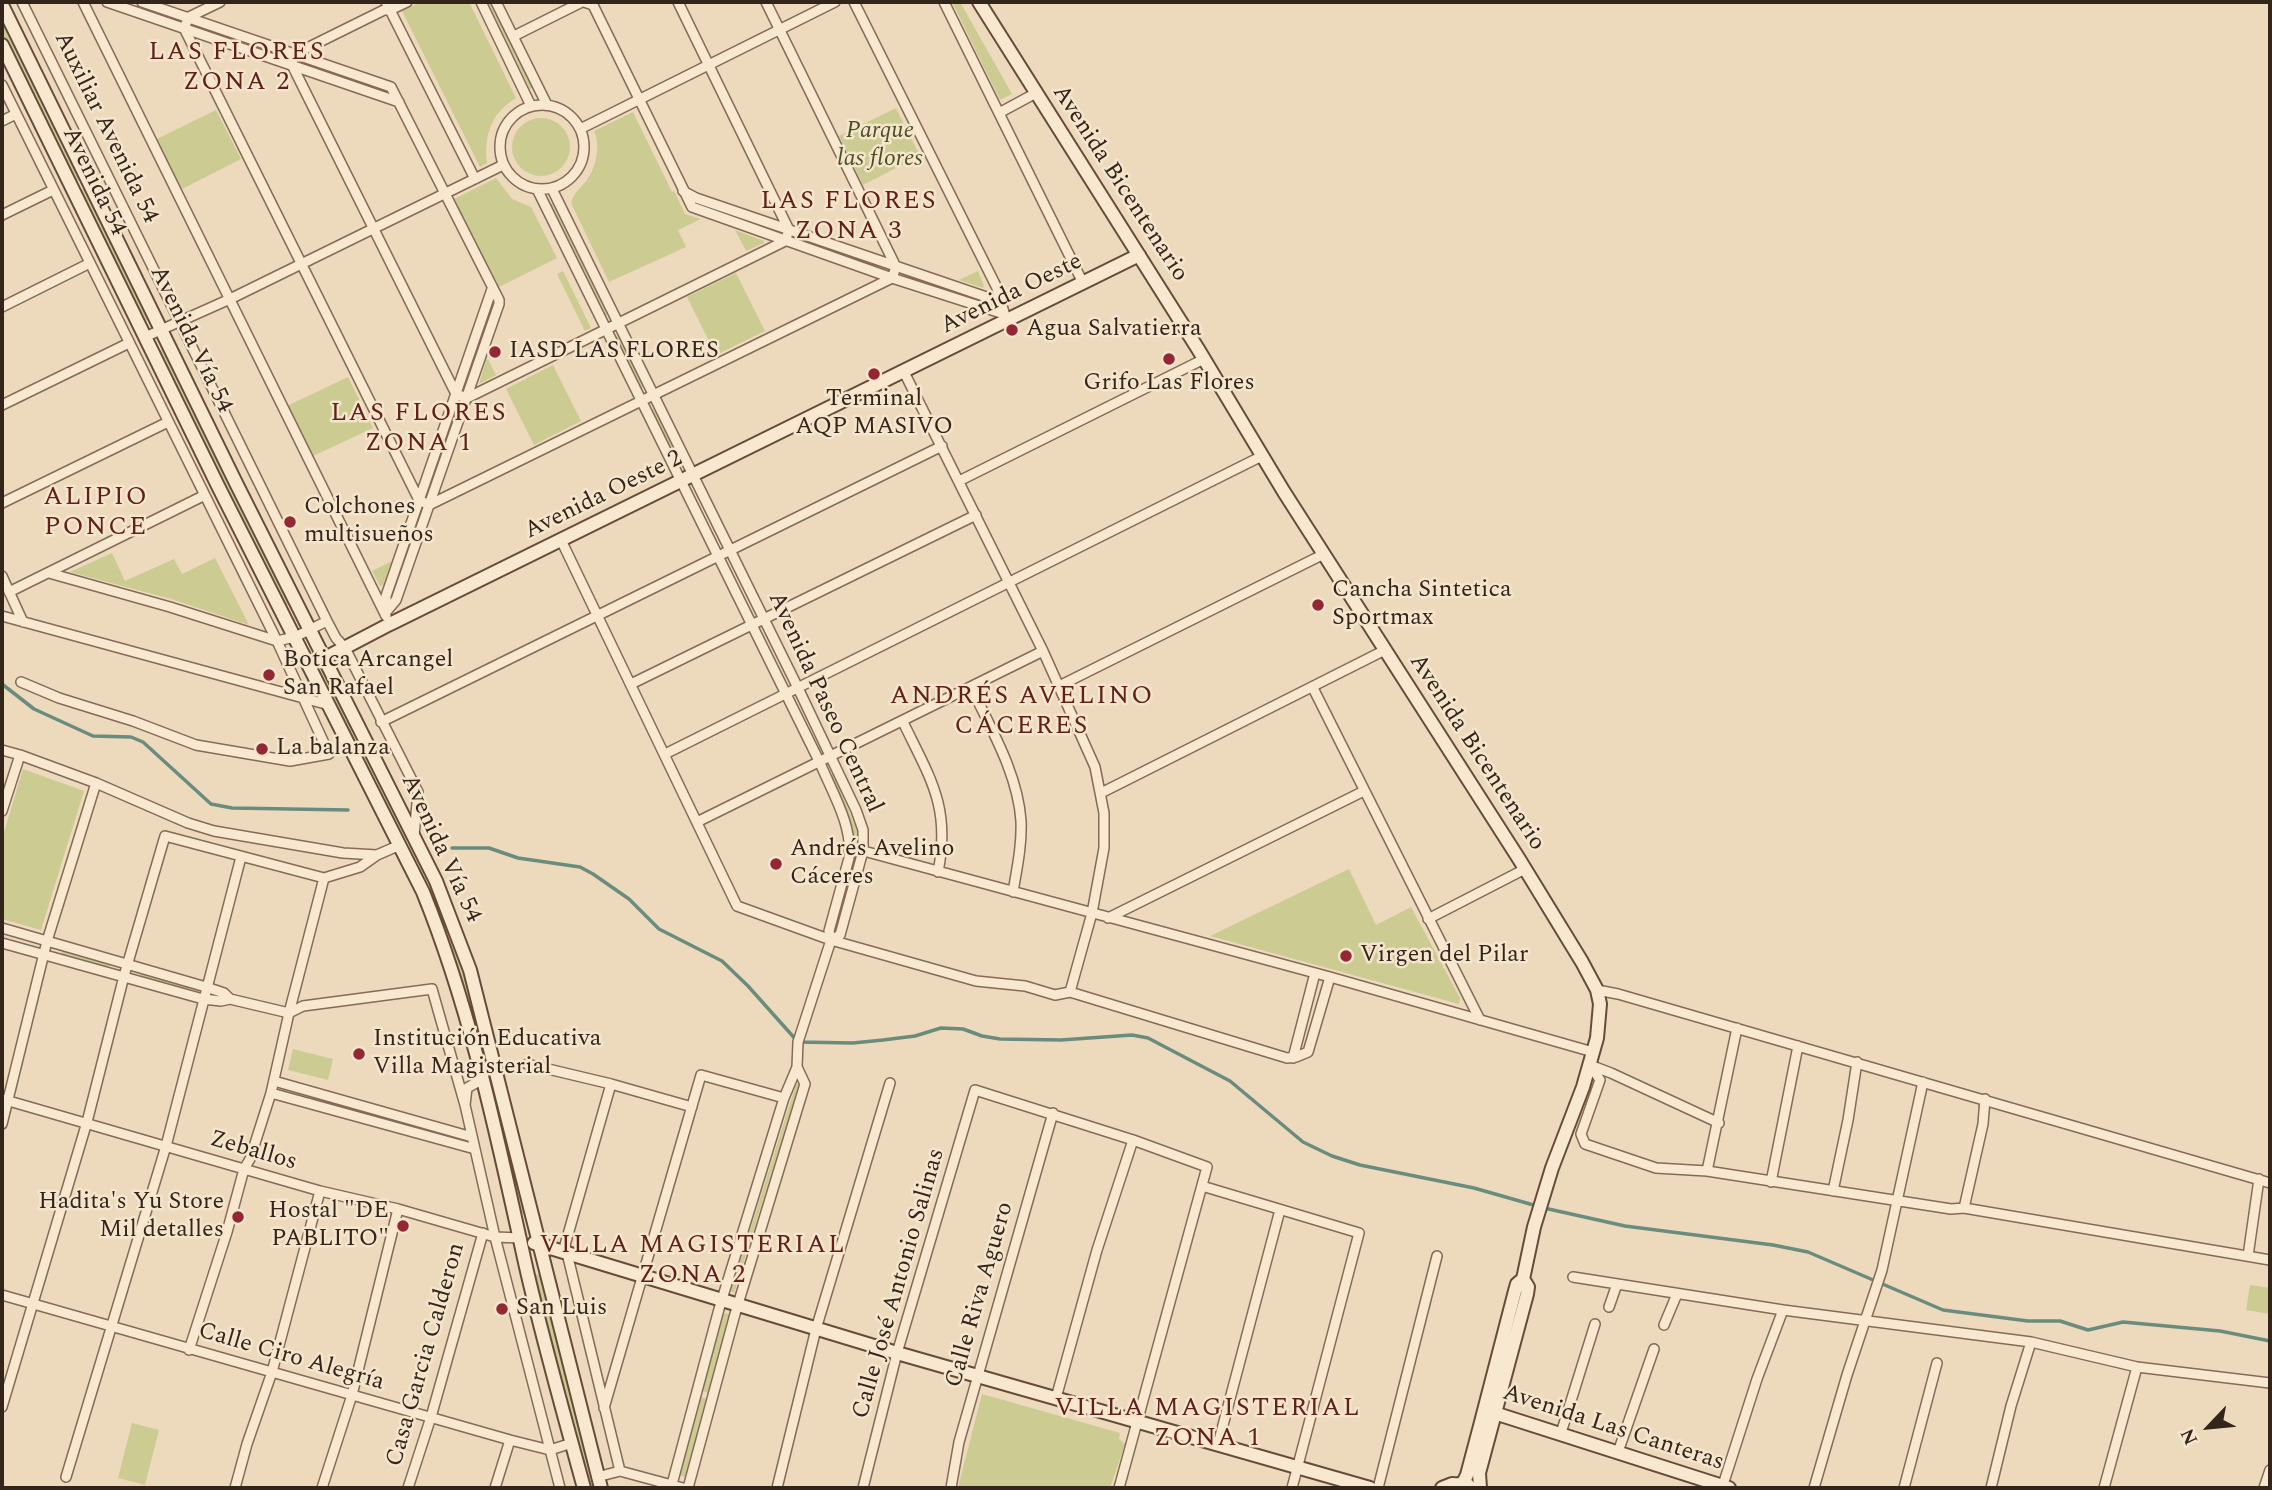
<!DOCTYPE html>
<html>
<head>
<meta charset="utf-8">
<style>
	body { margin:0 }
	#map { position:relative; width:2272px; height:1490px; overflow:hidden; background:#eddabd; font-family:Spectral,serif }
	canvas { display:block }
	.frame { position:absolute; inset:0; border:4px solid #34251b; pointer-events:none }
	.north { position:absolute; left:2174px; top:1392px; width:70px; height:70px; -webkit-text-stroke:5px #f5e5cd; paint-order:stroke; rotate:244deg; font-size:19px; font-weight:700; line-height:28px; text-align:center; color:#34251b }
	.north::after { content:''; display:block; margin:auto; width:24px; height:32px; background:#34251b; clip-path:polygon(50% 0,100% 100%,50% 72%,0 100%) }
</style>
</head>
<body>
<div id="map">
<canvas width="2272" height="1490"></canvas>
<div class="frame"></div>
<div class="north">N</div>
</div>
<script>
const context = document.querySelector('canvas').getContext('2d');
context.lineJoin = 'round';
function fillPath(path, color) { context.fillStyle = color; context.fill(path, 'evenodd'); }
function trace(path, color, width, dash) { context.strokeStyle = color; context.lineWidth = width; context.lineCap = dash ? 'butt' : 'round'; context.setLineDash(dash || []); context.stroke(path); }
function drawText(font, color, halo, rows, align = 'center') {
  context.font = font + ' Spectral,serif'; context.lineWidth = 5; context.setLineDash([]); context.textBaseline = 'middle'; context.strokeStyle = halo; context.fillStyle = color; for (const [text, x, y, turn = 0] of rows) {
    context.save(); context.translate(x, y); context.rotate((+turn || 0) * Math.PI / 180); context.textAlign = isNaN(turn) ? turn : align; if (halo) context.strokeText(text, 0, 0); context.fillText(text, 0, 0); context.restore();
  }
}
fillPath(new Path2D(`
	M 420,2 L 469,2 L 516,98 C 491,113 484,135 487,163 L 480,167 L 402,11 Z
	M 487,2 L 491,2 L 533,87 L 530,89 Z
	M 952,2 L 960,2 L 1012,94 L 1000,100 Z
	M 2,16 L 82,179 L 75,183 L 2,33 Z
	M 205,28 L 275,52 L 274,56 L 204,31 Z
	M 312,65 L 386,89 L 384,93 L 311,68 Z
	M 896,108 L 920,156 L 863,185 L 839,136 Z
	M 216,110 L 241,159 L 180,190 L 155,140 Z
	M 633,112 L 672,192 L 674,191 L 685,214 L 701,219 L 678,230 L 686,247 L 609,282 L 571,203 C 574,192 580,189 587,180 C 596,167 601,146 594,131 Z
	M512 147a29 29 0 1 1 58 0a29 29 0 1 1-58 0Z
	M 496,178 L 512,199 L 531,207 L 557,258 L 499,287 L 454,199 Z
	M 86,187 L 150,319 L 144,322 L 79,191 Z
	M 552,203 L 608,315 L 605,316 L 549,205 Z
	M 735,230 L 764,241 L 764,243 L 746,251 Z
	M 800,238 L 872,263 L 871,266 L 799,242 Z
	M 563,271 L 591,328 L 585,331 L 557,274 Z
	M 978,271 L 984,286 L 983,288 L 959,280 Z
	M 736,273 L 765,331 L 716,355 L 687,297 Z
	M 909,275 L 981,299 L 980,303 L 908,279 Z
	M 490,306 L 494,308 L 469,379 L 465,377 Z
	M 619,336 L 644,387 L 640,388 L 616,337 Z
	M 165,348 L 291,603 L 284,607 L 158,351 Z
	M 488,359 L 496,375 L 479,384 L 486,360 Z
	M 553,365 L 581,421 L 534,445 L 506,389 Z
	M 348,377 L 373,428 L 311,457 L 287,406 Z
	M 455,407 L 459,409 L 432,485 L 428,484 Z
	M 654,409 L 679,458 L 675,459 L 651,410 Z
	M 112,553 L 125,581 L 174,559 L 182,574 L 215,558 L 249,625 L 171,599 L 70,572 Z
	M 392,561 L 383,585 L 380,586 L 372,571 Z
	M 319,661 L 409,840 L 404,842 L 314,663 Z
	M 23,769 L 84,791 L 41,930 L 2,919 L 2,839 Z
	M 833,773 L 859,835 L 853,837 L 847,817 L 830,775 Z
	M 411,844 C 441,905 463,961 480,1027 L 474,1028 L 460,977 L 447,939 L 406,847 Z
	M 856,856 L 857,859 L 834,934 L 832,933 L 853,858 Z
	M 1349,869 L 1376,925 L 1411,907 L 1460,998 L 1459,1004 L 1210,936 Z
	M 62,950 L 110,963 L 109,968 L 61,955 Z
	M 141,972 L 189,986 L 188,991 L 140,977 Z
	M 482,1035 L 526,1215 L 520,1213 L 476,1036 Z
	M 293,1049 L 333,1059 L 328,1080 L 288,1070 Z
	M 796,1084 L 799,1084 L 734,1293 L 731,1291 Z
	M 540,1274 L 596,1488 L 589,1488 L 534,1275 Z
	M 2250,1285 L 2270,1288 L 2270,1314 L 2246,1310 Z
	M 723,1313 L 729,1314 L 709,1393 L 702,1391 Z
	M 982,1394 L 1120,1433 L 1119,1439 L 1125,1444 L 1110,1488 L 958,1488 Z
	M 701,1397 L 707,1399 L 686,1477 L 679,1475 Z
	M 132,1423 L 159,1430 L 145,1485 L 118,1478 Z`), '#cbcb92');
trace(new Path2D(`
	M 2,684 L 34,709 L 93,736 L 131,737 L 143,742 L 211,804 L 232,808 L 348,810
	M 452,848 L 489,848 L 518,858 L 580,867 L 593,874 L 629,899 L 659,929 L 722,961 L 748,986 L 798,1042 L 853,1043 L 883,1040 L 915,1036 L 941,1028 L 963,1029 L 982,1036 L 1000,1039 L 1061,1040 L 1132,1035 L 1148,1038 L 1230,1081 L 1303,1142 L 1332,1156 L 1360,1165 L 1474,1188 L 1544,1208 L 1625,1226 L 1773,1245 L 1808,1252 L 1943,1310 L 2028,1321 L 2060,1321 L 2088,1330 L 2123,1322 L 2220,1331 L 2270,1341`), '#698c7f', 3.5);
const street = new Path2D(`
	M 22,2 L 327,621 L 336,638 L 345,648 L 418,792 L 414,836
	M 83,2 L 386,616
	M 107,2 L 399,102
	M 142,2 L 391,87 L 499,300 L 499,304 L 396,600 L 385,613
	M 220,2 L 189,17 L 184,28 L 419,500 L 429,505 L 892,278 L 896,267 L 766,2
	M 386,2 L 475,179
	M 407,2 L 390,10 L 384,10 L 293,55 L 292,65 L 456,394 L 467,398 L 785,241 L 789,230 L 678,2
	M 481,2 L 531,106
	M 496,2 L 547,105
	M 584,2 L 593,5 L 692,207 L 892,278 L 1004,314
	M 854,2 L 997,288 L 1005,316
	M 944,2 L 1083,283
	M 514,36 L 582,2
	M 2,85 L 277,641 L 329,754 L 290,761 L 196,745 L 133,721 L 59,698 L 21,682
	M500 147a42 42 0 1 1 84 0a42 42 0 1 1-84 0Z
	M 999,113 L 1036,93
	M 2,121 L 16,114
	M 580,129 L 835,2
	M 537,189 L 820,763 C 832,792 853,826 849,858 L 829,931 L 831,940
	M 552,189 L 798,688 L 856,810 L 863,830 L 863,851 L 840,935 L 831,940
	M 683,191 L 696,198 L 1001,302
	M 2,215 L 53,190
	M 2,307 L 90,263
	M 145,337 L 230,299 L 503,165
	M 904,372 L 1043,651 L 1095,767 L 1104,813 L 1104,848 L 1092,913 L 1070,992
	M 2,405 L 129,343
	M 959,481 L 1204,359
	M 2,503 L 168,422
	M 561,540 L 737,906 L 831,940 L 976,981 L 1025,986 L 1055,995 L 1070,992 L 1287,1058 L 1296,1057 L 1308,1052 L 1330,977
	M 49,573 L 170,607 L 277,641 L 295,637 L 327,621
	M 2,576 L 23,622
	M 9,592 L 203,496
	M 385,612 L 386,596 L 492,289
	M 2,616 L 329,705
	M 631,684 L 976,515
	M 1059,686 L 1324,554
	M 971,687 C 991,729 1018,774 1021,821 C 1022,845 1017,868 1013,892
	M 1313,688 L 1480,1020
	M 381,722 L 942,446
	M 903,722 C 930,778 951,807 938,872
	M 2,750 L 20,755 L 96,783 L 188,823 L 214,831 L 343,853 L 377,855 L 400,845
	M 665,754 L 1262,456
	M 1101,793 L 1385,650
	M 2,811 L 20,755
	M 697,822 L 1043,651
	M 860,850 L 1330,977 L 1593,1052
	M 1108,918 L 1364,791
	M 1428,919 L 1525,869
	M 2,928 L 206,987 L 224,993 L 230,999 L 289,1013 L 303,1006 L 432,989 L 465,1105
	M 2,943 L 203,999 L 221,1001 L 230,999
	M 1597,990 L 1618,994 L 2270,1183
	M 1293,1058 L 1315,973
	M 527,1064 L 611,1084 L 692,1107
	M 1590,1065 L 1600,1080 L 1581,1134 L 1585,1144 L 1656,1168 L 1707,1171 L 1951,1209 L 1964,1208 L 2270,1260
	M 1590,1065 L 1611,1073 L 1719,1123
	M 483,1079 L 467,1088 L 465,1105 L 495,1237 L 560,1488
	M 274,1081 L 472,1137
	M 611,1084 L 565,1245 L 620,1471
	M 271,1093 L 475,1149
	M 2,1099 L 320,1191 L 398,1209 L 495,1237 L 521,1238
	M 2,1124 L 47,941 L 96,783
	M 1707,1171 L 1737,1028
	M 1771,1182 L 1798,1046
	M 1202,1186 L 1359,1233 L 1292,1488
	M 1833,1191 L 1848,1120 L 1857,1062
	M 1964,1208 L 1983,1124 L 1985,1099
	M 2248,1256 L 2259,1179
	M 1573,1277 L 1783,1310 L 2031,1342 L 2137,1367 L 2270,1383
	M 2,1295 L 510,1440 L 550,1450 L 572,1443
	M 1609,1307 L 1617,1284
	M 1664,1325 L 1677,1294
	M 189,1350 L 227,1232 L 244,1169 L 250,1159 L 271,1093 L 289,1013 L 324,878
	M 1056,1398 L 1097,1250 L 1133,1140
	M 2,1407 L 87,1122 L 124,976 L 165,836 L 324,878 L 360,867 L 377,855
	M 604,1408 L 701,1075 L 784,1098
	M 1561,1433 L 1595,1324
	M 1218,1444 L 1280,1210
	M 1618,1452 L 1654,1349
	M 66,1477 L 166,1146 L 241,857
	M 597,1477 L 620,1471 L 683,1488
	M 235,1488 L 247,1444 L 272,1372 L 320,1191
	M 322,1488 L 352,1395 L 398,1209
	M 408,1488 L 431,1417 L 483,1233
	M 495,1488 L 510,1440
	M 671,1488 L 719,1309 L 784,1098 L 797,1067 L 798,1042 L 831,940
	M 688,1488 L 735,1314 L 805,1084 L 797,1067
	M 777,1488 L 816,1329 L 890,1083
	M 863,1488 L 897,1353 L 975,1090 L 1133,1140 L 1207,1167 L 1119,1488
	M 951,1488 L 959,1442 L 1053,1113
	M 1378,1488 L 1437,1256
	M 1722,1488 L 1757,1379 L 1783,1310
	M 1814,1488 L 1847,1375 L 1882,1270 L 1923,1082
	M 1904,1488 L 1937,1363
	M 1991,1488 L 2011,1406 L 2031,1342
	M 2104,1488 L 2137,1367
	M 2264,1488 L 2270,1470`);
const secondary = new Path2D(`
	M 979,2 L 1198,349 L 1284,492 L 1519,859 L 1582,962 L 1597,990 L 1600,1004 L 1597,1038 L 1583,1087 L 1552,1168 L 1534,1227 L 1523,1279 L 1517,1284 L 1515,1291 L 1480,1426 L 1467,1475 L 1463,1483
	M 2,5 L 236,483 L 436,881 L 470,970 L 601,1488
	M 2,45 L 219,488 L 423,892 C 472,1013 498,1141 526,1267 C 543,1341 564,1415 584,1488
	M 323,659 L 390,624 L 1139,255
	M 534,1243 L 897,1353 L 1370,1488
	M 1485,1410 L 1729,1488
	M 1442,1488 L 1452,1484 L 1468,1485
	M 1480,1488 L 1479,1473 L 1527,1294 L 1528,1287 L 1523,1279`);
trace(street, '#856a57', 12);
trace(secondary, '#674b3a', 16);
trace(street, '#f9e8d0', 9);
trace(secondary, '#f9e8d0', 12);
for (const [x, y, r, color] of [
	[1012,330,7,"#942734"],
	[495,352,7,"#942734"],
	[1169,359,7,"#942734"],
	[874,374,7,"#942734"],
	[290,522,7,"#942734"],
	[1318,605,7,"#942734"],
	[269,675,7,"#942734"],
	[262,749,7,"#942734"],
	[776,864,7,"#942734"],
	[1346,956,7,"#942734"],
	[359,1054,7,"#942734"],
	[238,1217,7,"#942734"],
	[403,1226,7,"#942734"],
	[502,1309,7,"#942734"]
]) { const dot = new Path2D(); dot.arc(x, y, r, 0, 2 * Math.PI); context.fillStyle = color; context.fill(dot); trace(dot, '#f5e5cd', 2.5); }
drawText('24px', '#34251b', '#f5e5cd', [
	["Auxiliar Avenida 54",105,128,64],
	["Avenida 54",93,182,64],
	["Avenida Bicentenario",1119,184,57],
	["Avenida Oeste",1012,295,-26],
	["Avenida Vía 54",190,340,64],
	["Avenida Oeste 2",604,496,-26],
	["Avenida Paseo Central",824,703,65],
	["Avenida Bicentenario",1476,753,57],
	["Avenida Vía 54",440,849,65],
	["Zeballos",253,1152,16],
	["Calle José Antonio Salinas",900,1284,-74],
	["Calle Riva Aguero",981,1295,-74],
	["Casa Garcia Calderon",427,1355,-74],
	["Calle Ciro Alegría",291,1358,16],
	["Avenida Las Canteras",1613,1429,18]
]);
drawText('italic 24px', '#4a5122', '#f5e5cd', [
	["Parque",880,132],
	["las flores",880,160]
]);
drawText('24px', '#34251b', '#f5e5cd', [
	["Agua Salvatierra",1026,330],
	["IASD LAS FLORES",509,352],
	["Grifo Las Flores",1169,384,"center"],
	["Terminal",874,400,"center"],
	["AQP MASIVO",874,428,"center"],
	["Colchones",304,508],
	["multisueños",304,536],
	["Cancha Sintetica",1332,591],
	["Sportmax",1332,619],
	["Botica Arcangel",283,661],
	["San Rafael",283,689],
	["La balanza",276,749],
	["Andrés Avelino",790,850],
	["Cáceres",790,878],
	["Virgen del Pilar",1360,956],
	["Institución Educativa",373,1040],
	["Villa Magisterial",373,1068],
	["Hadita's Yu Store",224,1203,"right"],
	["Mil detalles",224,1231,"right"],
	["Hostal \"DE",389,1212,"right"],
	["PABLITO\"",389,1240,"right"],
	["San Luis",516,1309]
], 'left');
context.letterSpacing = '2px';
drawText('26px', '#61211b', '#f5e5cd', [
	["LAS FLORES",237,54],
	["ZONA 2",237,84],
	["LAS FLORES",849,203],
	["ZONA 3",849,233],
	["LAS FLORES",419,415],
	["ZONA 1",419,445],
	["ALIPIO",96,499],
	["PONCE",96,529],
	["ANDRÉS AVELINO",1022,698],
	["CÁCERES",1022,728],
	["VILLA MAGISTERIAL",693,1247],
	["ZONA 2",693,1277],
	["VILLA MAGISTERIAL",1208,1410],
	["ZONA 1",1208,1440]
]);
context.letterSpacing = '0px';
</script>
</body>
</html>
